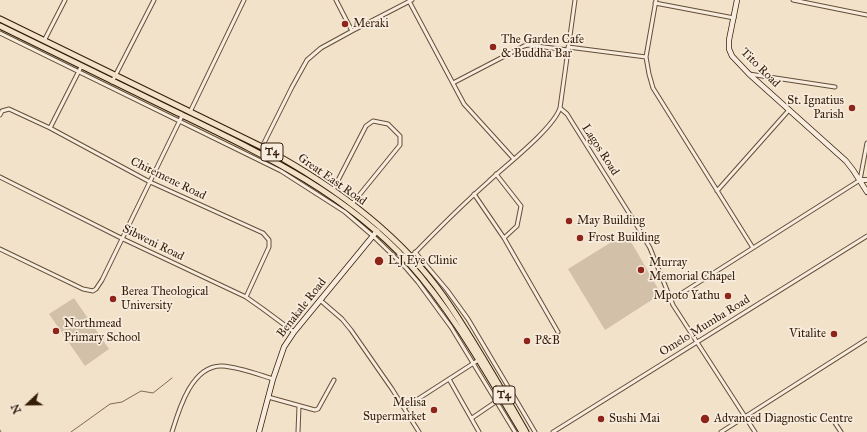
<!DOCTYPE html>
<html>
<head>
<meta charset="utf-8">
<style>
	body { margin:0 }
	#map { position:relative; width:867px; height:432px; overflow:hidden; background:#f2e2ca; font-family:"IM FELL Great Primer",serif }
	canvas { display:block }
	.north { position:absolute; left:8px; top:384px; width:40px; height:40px; -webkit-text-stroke:3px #f7ecdd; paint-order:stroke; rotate:248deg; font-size:11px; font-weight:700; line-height:16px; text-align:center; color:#341c07 }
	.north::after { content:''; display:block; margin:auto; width:14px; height:18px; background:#341c07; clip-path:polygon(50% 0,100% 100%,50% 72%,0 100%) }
</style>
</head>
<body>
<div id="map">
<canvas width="867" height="432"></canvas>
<div class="north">N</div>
</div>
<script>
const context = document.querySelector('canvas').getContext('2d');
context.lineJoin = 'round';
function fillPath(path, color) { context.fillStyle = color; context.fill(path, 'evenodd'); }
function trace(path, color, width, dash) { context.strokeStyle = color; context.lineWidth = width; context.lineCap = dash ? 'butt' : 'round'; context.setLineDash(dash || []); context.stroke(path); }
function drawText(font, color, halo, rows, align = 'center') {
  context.font = font + ' "IM FELL Great Primer",serif'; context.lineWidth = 3.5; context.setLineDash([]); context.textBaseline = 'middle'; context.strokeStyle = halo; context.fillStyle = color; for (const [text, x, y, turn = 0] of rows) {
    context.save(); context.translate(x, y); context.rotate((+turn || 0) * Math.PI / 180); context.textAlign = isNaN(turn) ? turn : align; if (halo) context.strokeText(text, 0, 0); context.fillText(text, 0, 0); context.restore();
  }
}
fillPath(new Path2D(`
	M 626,233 L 661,294 L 605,330 L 568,269 Z
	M 74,298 L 109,349 L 85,366 L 49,314 Z`), '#d2c0a9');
trace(new Path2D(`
	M 0,430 L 1,432
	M 71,432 L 110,404 L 122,402 L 141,391 L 153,393 L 172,378`), '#7f6b54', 1);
const street = new Path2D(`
	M 336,0 L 352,31
	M 575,0 L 560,108 L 567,114 L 639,229 L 650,248 L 673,305 L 755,432
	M 656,0 L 646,57 L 649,74 L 653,88 L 753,248
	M 793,0 L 867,15
	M 409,1 L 464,104 L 513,158
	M 655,3 L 734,18
	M 0,33 L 281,171 L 345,212 L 373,236 L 406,268 L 418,282 L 451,327 L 515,432
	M 44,41 L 65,0
	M 568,47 L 646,57
	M 749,74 L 835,87
	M 112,82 L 154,0
	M 453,83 L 524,46 L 528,45 L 568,50
	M 190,112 L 244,0
	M 0,115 L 2,111 L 9,109 L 50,128 L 150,182 L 263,233 L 269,240 L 269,247 L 246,297
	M 50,128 L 81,67
	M 262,147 L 292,87 L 307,60 L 321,48 L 352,31 L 412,0
	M 496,174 L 521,206 L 517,226 L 504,238
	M 0,177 L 123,239 L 246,297 L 263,309 L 294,332
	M 333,190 L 366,126 L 373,121 L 388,124 L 400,136 L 400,145 L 352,204
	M 717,191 L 789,110
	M 474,194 L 504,238 L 558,332
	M 0,249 L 83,289 L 93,291 L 96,289 L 102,280 L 182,116
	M 415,252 L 447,290 L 468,319 L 535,432
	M 411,257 C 436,231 461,206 488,182 C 506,165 553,129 560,108
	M 320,300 L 342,319 L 351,330 L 392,389 L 419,432
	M 671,300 L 860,180 L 867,143
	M 449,379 L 479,432
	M 268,397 L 315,410 L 318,409 L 334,380
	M 404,408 L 480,359
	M 472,418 L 497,401
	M 835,423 L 841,432
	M 172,432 C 179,409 192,365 222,366 C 239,367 257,374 273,379
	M 298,432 L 299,406
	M 553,432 L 867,236
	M 721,432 L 867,339`);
const secondary = new Path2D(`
	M 737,0 L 729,40 L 729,49 L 732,56 L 749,74 L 846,161 L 853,170 L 867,192
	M 860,180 L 867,180
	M 259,432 L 273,379 L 284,347 L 294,332 L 377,231`);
const primary = new Path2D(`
	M 0,19 L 262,147 C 331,184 399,233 444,297 C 474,340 500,387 526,432
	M 0,26 C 59,55 118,84 178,113 C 262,154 344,192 408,262 C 454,313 487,374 522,432`);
trace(street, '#644e38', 5);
trace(secondary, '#341c07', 6);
trace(primary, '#341c07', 7);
trace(street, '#f7ecdd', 3);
trace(secondary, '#f7ecdd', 4.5);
trace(primary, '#f2e2ca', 5);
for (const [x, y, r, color] of [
	[345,24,4,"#8f2418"],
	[493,47,4,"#8f2418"],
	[852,108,4,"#8f2418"],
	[569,221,4,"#8f2418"],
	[580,238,4,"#8f2418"],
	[379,261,5,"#8f2418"],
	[641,270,4,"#8f2418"],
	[728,296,4,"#8f2418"],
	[113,299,4,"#8f2418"],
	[56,331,4,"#8f2418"],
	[834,334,4,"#8f2418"],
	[527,341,4,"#8f2418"],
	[434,410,4,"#8f2418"],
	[601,419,4,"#8f2418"],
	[705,419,5,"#8f2418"]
]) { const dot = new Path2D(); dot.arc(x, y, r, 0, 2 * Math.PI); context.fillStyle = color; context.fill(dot); trace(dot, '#f7ecdd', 1.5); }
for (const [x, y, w] of [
	[272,152,22],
	[504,395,22]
]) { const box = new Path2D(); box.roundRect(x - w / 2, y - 9, w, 18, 3); context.fillStyle = '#f7ecdd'; context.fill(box); trace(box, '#341c07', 1); }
drawText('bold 11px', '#341c07', null, [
	["T4",272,152],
	["T4",504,395]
]);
drawText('12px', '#341c07', '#f7ecdd', [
	["Meraki",353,24],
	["The Garden Cafe",501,40],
	["& Buddha Bar",501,54],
	["St. Ignatius",844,101,"right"],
	["Parish",844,115,"right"],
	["May Building",577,221],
	["Frost Building",588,238],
	["L.J Eye Clinic",388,261],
	["Murray",649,263],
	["Memorial Chapel",649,277],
	["Berea Theological",121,292],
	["University",121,306],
	["Mpoto Yathu",720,296,"right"],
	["Northmead",64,324],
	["Primary School",64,338],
	["Vitalite",826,334,"right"],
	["P&B",535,341],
	["Melisa",426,403,"right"],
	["Supermarket",426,417,"right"],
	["Sushi Mai",609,419],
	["Advanced Diagnostic Centre",714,419]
], 'left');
drawText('12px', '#341c07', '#f7ecdd', [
	["Tito Road",760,68,45],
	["Lagos Road",600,150,57],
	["Chitemene Road",168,179,26],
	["Great East Road",332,180,35],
	["Sibweni Road",153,243,26],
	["Benakale Road",302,308,-52],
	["Omelo Mumba Road",705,326,-32]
]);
</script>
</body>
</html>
